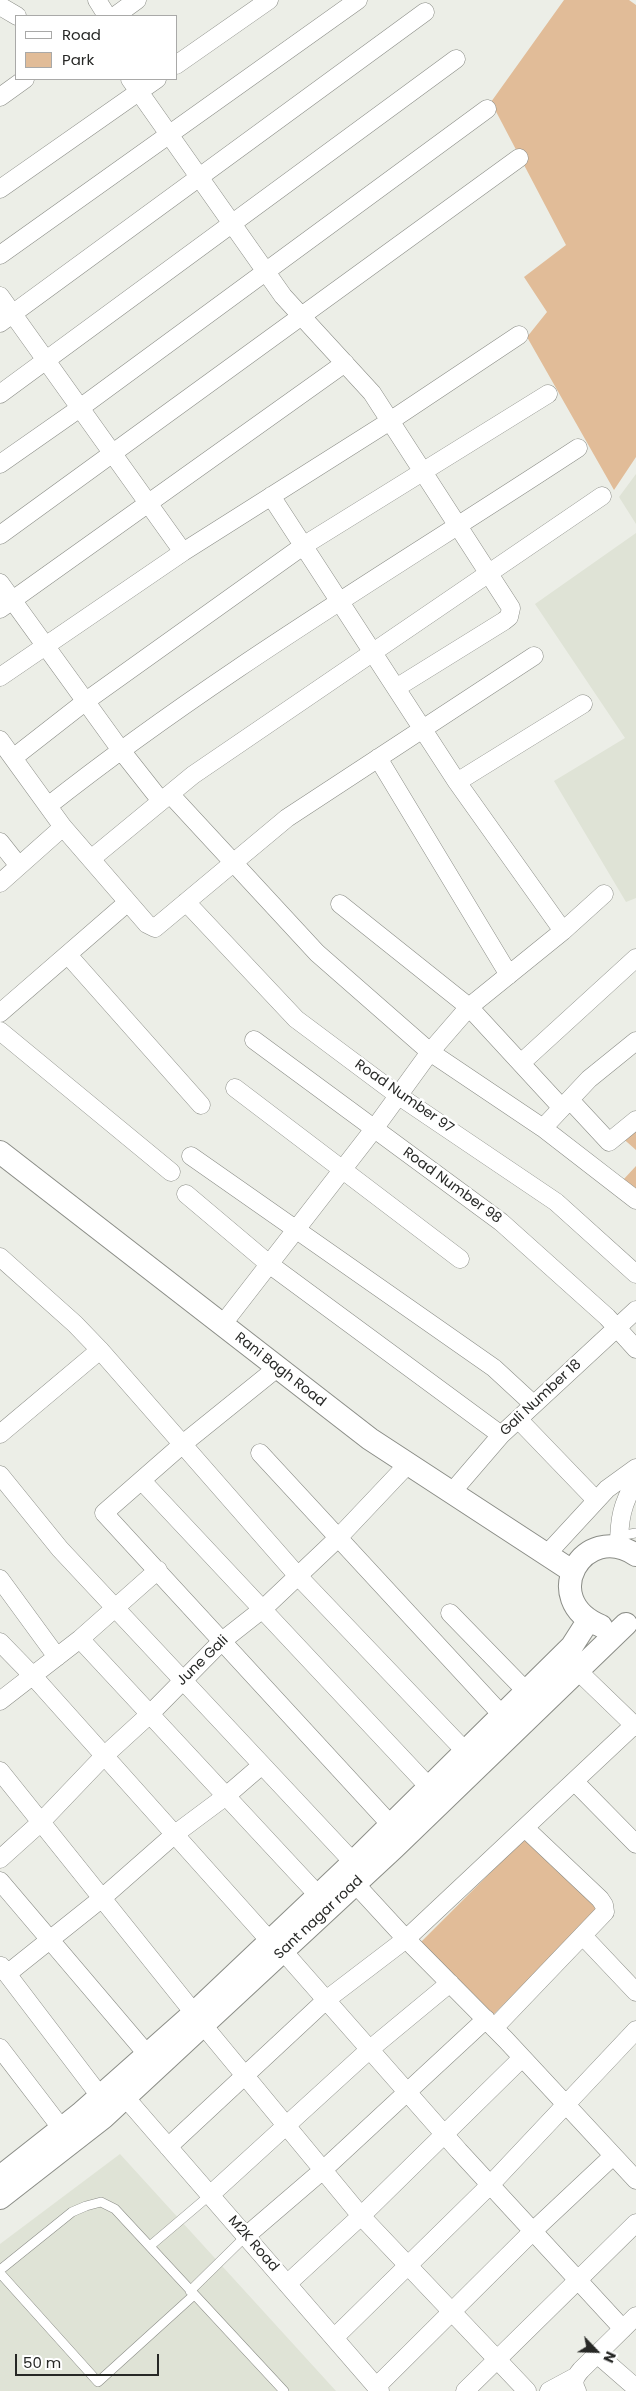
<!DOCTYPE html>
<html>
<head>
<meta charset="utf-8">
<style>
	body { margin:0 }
	#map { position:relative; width:636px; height:2391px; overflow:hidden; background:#eceee7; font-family:Poppins,sans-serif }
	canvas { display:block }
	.legend { position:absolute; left:15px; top:15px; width:162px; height:65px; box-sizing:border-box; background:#fff; border:1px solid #a9a9a8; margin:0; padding:6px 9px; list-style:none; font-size:15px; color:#272826 }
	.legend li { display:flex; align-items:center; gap:10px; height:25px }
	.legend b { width:25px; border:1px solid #a9a9a8 }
	.north { position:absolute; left:571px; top:2326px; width:50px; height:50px; -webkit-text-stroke:4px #fff; paint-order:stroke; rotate:114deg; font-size:14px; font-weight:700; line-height:20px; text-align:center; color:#272826 }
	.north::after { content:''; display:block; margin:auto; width:18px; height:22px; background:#272826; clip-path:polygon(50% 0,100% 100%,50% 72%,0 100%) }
	.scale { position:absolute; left:15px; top:2354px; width:144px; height:22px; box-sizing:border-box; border:2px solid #272826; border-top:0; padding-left:6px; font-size:15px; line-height:18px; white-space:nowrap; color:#272826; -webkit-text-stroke:4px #fff; paint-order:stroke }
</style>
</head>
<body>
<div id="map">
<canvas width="636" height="2391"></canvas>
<ul class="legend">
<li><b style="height:6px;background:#fff"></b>Road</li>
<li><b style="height:14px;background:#e1bc98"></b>Park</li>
</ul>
<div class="north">N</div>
<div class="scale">50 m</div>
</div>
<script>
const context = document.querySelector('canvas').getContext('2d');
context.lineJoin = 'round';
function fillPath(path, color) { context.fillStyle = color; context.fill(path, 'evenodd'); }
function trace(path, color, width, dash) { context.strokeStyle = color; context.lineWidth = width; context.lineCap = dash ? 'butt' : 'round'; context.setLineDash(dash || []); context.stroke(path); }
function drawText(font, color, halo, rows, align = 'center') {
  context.font = font + ' Poppins,sans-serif'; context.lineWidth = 5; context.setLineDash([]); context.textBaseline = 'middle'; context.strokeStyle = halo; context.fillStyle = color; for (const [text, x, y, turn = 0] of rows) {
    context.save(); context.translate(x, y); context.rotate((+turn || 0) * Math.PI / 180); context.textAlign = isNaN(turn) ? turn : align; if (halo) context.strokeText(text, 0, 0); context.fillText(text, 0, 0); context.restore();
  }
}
fillPath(new Path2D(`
	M 636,474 L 636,524 L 619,497 Z
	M 636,533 L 636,898 L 626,902 L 554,781 L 625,738 L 535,604 Z
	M 120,2154 L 336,2391 L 0,2391 L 0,2244 Z`), '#dfe3d6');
fillPath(new Path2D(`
	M 564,0 L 629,0 L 636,5 L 636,457 L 614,490 L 527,337 L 547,312 L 524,277 L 566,245 L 491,102 Z
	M 636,1122 L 636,1150 L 619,1135 Z
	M 636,1166 L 636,1193 L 623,1180 Z
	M 526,1837 L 598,1910 L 492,2016 L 420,1943 Z`), '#e1bc98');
const service = new Path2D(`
	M 619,1536 L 636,1533
	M 150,2246 L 210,2195
	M 0,2270 L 72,2212 L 86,2206 L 101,2202 L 115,2209 L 284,2391
	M 0,2273 L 98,2382 L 194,2295
	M 190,2291 L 246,2236`);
const minor = new Path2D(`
	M 97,0 L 107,16
	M 0,6 L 17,16
	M 115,16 L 137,0
	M 176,65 L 269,0
	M 130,79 L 283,296 L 372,393 L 511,608 L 509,617 L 504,621 L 396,688
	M 0,97 L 25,79
	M 0,189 L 157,79
	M 0,255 L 358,0
	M 0,296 L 183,552
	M 0,323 L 425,12
	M 0,394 L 456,59
	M 0,464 L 80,408 L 487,109
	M 271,496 L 457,782 L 563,931
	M 0,535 L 519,158
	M 0,583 L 120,749 L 161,801
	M 0,609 L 345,363
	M 0,677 L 183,552 L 390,421 L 519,335
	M 0,740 L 63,827 L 147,924 L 155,928 L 287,818 L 534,656
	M 13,758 L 86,701 L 303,546 L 548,394
	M 378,758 L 509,975
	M 457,782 L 583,704
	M 170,794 L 317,953 L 430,1052 L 543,1128 L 636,1200
	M 48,806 C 215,674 400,565 578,448
	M 0,842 L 19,866
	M 91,859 L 193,775 L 602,496
	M 0,883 L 63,827
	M 186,902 L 296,1019 L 399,1096 L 556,1202 L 636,1274
	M 340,904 L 469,1007 L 562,1108
	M 68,955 L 201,1105
	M 0,1013 L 128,902
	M 0,1031 L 171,1172
	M 254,1040 L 501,1222 L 607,1317 L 636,1349
	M 521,1063 L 636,958
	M 235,1088 L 460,1259
	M 570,1100 L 609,1142 L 636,1120
	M 543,1128 L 589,1079 L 636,1041
	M 191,1156 L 494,1368 L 533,1404
	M 186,1194 L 269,1264 L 501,1435
	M 0,1257 L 75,1324 L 100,1350 L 297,1575 L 465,1751
	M 222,1325 L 374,1129 L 430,1052 L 469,1007 L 563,931 L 604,894
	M 277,1368 L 184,1443 L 104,1513 L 391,1825
	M 518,1419 L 596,1500
	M 0,1434 L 100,1350
	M 260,1453 L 502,1715
	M 0,1475 L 60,1549 L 353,1862
	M 142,1481 L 429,1787
	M 452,1492 L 501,1435 L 636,1310
	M 619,1547 C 619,1519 622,1504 636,1480
	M 547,1554 L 607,1489 L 636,1468
	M 0,1579 L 57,1657
	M 450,1613 L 526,1691
	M 80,1639 L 318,1895
	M 0,1642 L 33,1676 L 270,1941
	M 578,1671 L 636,1727
	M 0,1701 L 80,1639 L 158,1570
	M 0,1771 L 194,2013
	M 575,1782 L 636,1844
	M 0,1859 L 40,1823 L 104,1756 L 150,1714 L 222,1641 L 264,1608 L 338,1538 L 408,1464
	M 348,1876 L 406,1939 L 506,2040 L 636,2180
	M 0,1881 L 147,2054
	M 583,1936 L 636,1992
	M 283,1951 L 459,2151 L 623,2329
	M 1,1966 L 100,2096
	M 7,1974 L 101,1899 L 175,1834 L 226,1796 L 262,1765
	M 203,2025 L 361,2216 L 527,2391
	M 494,2028 L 605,1912 L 604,1905 L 600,1899 L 526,1829
	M 0,2048 L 62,2129
	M 118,2089 L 380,2391
	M 168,2147 L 326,2000 L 406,1939 L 634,1725
	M 210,2195 L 369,2050 L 450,1983
	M 246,2236 L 323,2170 L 486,2019
	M 287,2284 L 361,2216 L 522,2058
	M 334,2338 L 490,2185 L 636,2030
	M 597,2354 L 636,2388
	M 376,2387 L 533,2231 L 613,2156
	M 465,2391 L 636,2223
	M 549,2391 L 575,2377
	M 577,2391 C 572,2382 575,2377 581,2370 L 636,2316`);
const tertiary = new Path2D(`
	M 0,1152 L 370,1439 L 572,1571
	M 601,1626 C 537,1600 584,1520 636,1555
	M 0,2177 L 80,2114 L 194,2013 L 344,1871 L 572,1646 L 588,1621
	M 0,2198 L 104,2117 L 394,1848 L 626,1624`);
trace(service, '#8b8d87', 10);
trace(minor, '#8b8d87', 19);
trace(tertiary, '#8b8d87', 24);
trace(service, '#fff', 9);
trace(minor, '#fff', 18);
trace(tertiary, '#fff', 22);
drawText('14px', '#272826', '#fff', [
	["Road Number 97",404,1097,35],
	["Road Number 98",452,1186,36],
	["Rani Bagh Road",280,1370,38],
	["Gali Number 18",541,1398,-43],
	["June Gali",203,1661,-44],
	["Sant nagar road",319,1918,-43],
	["M2K Road",253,2244,49]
]);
</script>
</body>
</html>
